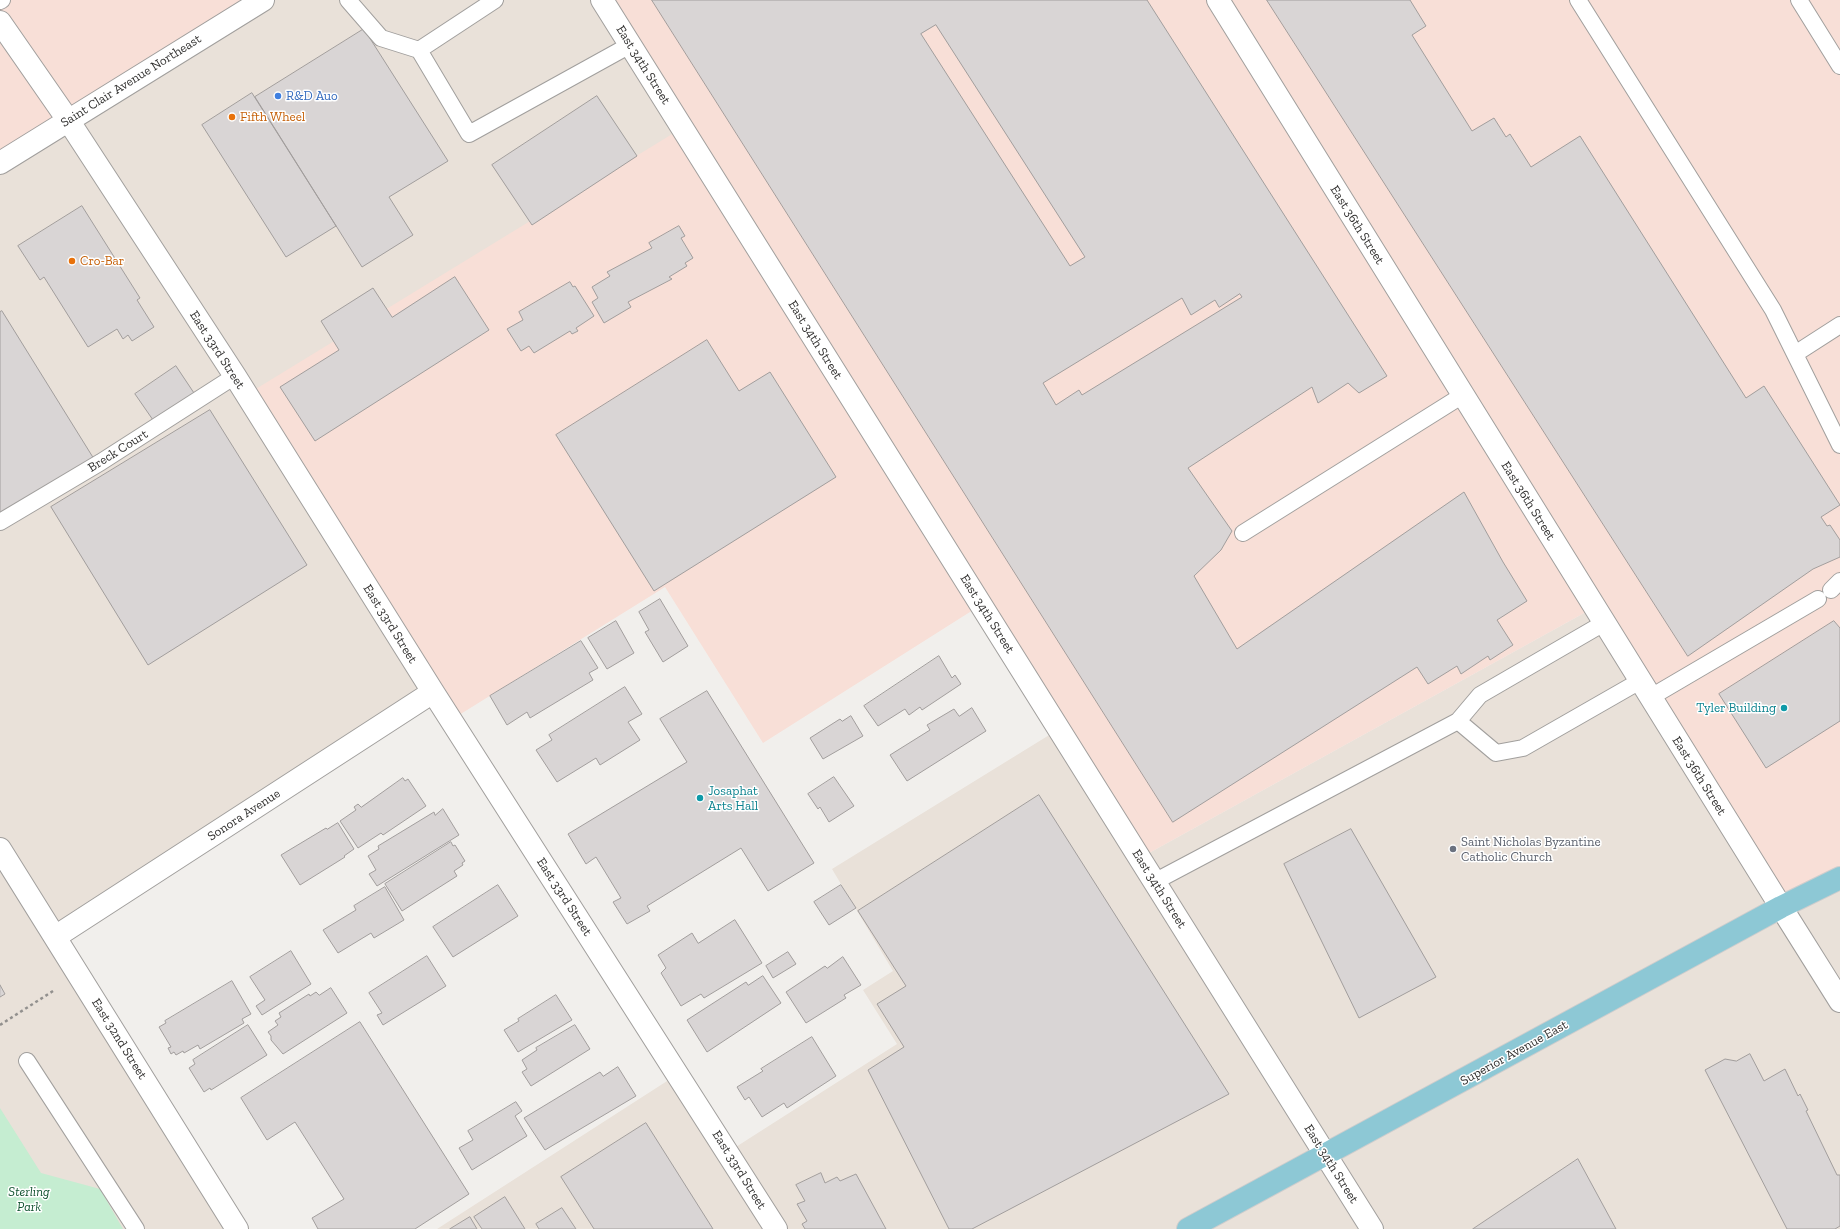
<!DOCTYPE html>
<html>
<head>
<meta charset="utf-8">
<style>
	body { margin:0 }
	canvas { display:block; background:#f1efec }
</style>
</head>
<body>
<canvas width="1840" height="1229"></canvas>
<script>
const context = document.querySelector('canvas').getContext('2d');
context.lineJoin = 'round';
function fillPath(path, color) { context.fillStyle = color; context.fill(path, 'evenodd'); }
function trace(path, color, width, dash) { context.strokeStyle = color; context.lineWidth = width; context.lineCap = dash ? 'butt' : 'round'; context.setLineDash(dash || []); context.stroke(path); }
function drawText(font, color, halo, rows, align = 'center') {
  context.font = font + ' "Zilla Slab",serif'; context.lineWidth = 3; context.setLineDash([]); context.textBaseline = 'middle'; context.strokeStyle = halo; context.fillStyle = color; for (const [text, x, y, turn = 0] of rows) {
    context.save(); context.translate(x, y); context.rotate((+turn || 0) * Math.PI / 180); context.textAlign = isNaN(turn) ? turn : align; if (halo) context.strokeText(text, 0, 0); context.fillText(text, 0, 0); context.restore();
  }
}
fillPath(new Path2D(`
	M 263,0 L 602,0 L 682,128 L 433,692 L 56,937 L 237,1229 L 0,1229 L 0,163 Z
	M 1595,607 L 1840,878 L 1840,1229 L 437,1229 L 678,1074 L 728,1152 L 897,1044 L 863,990 L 893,971 L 832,869 L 1059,729 L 1140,858 Z`), '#e9e1d9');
fillPath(new Path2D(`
	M 0,0 L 263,0 L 0,163 Z
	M 602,0 L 1840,0 L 1840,878 L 1781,907 L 1595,607 L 1140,858 L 981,605 L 763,743 L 665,587 L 451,720 L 246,395 L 682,128 Z`), '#f8dfd7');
fillPath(new Path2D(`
	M 0,1108 L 41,1173 L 100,1189 L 123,1229 L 0,1229 Z`), '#c5edd1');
const building = new Path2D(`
	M 652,0 L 1147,0 L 1387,376 L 1359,393 L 1348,383 L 1318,403 L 1312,387 L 1188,468 L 1232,531 L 1221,550 L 1194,576 L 1237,649 L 1464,492 L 1503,562 L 1527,601 L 1497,620 L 1513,645 L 1490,660 L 1488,656 L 1461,674 L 1457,666 L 1428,684 L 1417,667 L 1173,822 ZM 936,25 L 1085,257 L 1070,266 L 921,34 ZM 1240,294 L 1242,297 L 1082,395 L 1079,390 L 1056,405 L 1043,383 L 1182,298 L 1191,315 L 1215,300 L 1219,307 Z
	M 1267,0 L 1410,0 L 1426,26 L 1412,35 L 1472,131 L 1494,118 L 1506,137 L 1510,134 L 1531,167 L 1580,136 L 1746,398 L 1764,386 L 1840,505 L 1821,517 L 1827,526 L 1830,525 L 1840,540 L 1840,557 L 1813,569 L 1688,656 Z
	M 364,29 L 448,161 L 389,197 L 413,235 L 362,267 L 255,97 Z
	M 252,93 L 336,226 L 286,257 L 202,125 Z
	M 597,96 L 637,156 L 532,225 L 492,165 Z
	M 82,206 L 140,298 L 137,300 L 154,327 L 132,341 L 128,335 L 123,339 L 117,329 L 88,347 L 44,277 L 40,280 L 18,246 Z
	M 679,226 L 685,236 L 681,238 L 693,258 L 685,263 L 687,266 L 669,277 L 672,279 L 628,302 L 631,307 L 604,323 L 592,302 L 598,298 L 592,287 L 610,276 L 607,272 L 652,248 L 649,243 Z
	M 455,277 L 489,330 L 315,441 L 280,387 L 339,350 L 321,321 L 373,288 L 392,317 Z
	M 570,282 L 573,287 L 575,286 L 594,316 L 576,328 L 578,331 L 572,334 L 570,331 L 534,353 L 529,346 L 521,351 L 507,329 L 523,320 L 519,312 Z
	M 2,311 L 94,459 L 0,518 L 0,312 Z
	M 707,340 L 739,391 L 770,372 L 836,477 L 654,591 L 556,435 Z
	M 176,366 L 194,393 L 153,420 L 135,394 Z
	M 210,410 L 307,565 L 148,665 L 51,507 Z
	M 660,599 L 688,646 L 663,662 L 645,632 L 649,630 L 639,612 Z
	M 616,621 L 634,653 L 607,669 L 588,638 Z
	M 1834,621 L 1840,628 L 1840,721 L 1766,768 L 1719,694 Z
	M 581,641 L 598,668 L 589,673 L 593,680 L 530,718 L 527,712 L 507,725 L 490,696 Z
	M 939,656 L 952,678 L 955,675 L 961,684 L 922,710 L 920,707 L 909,715 L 905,709 L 878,726 L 864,706 Z
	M 625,687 L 642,714 L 628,722 L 640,740 L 600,765 L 596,758 L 557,782 L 536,750 L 552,740 L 549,735 Z
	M 707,691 L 814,863 L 768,891 L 741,848 L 647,906 L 650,911 L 627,924 L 613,902 L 621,898 L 596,857 L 586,864 L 568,834 L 687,762 L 660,719 Z
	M 972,708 L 986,731 L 907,781 L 890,755 L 930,730 L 927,725 L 954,709 L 959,716 Z
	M 851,716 L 863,736 L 823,759 L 810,738 L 840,719 L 842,721 Z
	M 834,777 L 854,806 L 829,822 L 820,807 L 818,809 L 808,794 Z
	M 403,778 L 405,781 L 408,779 L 426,806 L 383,835 L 381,833 L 358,848 L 340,821 L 356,810 L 354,807 L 358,804 L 361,807 Z
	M 1039,795 L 1229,1094 L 972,1229 L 949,1229 L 868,1070 L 904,1047 L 877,1004 L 906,986 L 858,911 Z
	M 443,809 L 459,835 L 377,886 L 369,874 L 376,870 L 368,856 L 379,849 L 378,846 L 434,812 L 435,815 Z
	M 338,823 L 354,849 L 344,856 L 345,857 L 300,885 L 281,855 L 326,828 L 327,829 Z
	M 1351,829 L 1436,977 L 1359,1018 L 1284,864 Z
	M 451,842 L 453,846 L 455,845 L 465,861 L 462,863 L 463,865 L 454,871 L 457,876 L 402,911 L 385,884 Z
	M 498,885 L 518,916 L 453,957 L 433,927 Z
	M 841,885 L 856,908 L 829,925 L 814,902 Z
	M 385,887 L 404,920 L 374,938 L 371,933 L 338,953 L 323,930 L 356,910 L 354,906 Z
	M 735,920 L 762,963 L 704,998 L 701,994 L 681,1006 L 661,973 L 666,968 L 658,955 L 692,933 L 698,943 Z
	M 291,951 L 311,984 L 262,1015 L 256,1006 L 265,1000 L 250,977 Z
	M 788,952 L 796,964 L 773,978 L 766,966 Z
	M 427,956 L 446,986 L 383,1025 L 377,1015 L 382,1013 L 369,993 Z
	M 843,957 L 861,985 L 844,995 L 846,998 L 806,1023 L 786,992 L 825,966 L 827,968 Z
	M 763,976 L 781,1003 L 707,1052 L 687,1020 L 746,982 L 748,985 Z
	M 232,981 L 251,1014 L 242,1019 L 244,1023 L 200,1049 L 198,1045 L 184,1053 L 183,1051 L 176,1055 L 174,1052 L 171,1054 L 168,1048 L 171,1047 L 159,1027 L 166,1023 L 165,1021 Z
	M 0,985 L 5,994 L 0,997 Z
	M 331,988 L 347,1013 L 283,1054 L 271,1040 L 271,1036 L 268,1032 L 278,1025 L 275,1021 L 281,1017 L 279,1013 L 309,994 L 310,996 L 316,992 L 319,995 Z
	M 556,995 L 572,1020 L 518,1052 L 504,1030 L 519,1021 L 518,1019 Z
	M 360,1022 L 469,1194 L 415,1229 L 318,1229 L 312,1218 L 344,1199 L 295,1122 L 267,1140 L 241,1098 Z
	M 248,1025 L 267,1055 L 211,1090 L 210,1088 L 204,1092 L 189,1068 L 195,1064 L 193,1060 Z
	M 575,1025 L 590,1049 L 531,1086 L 522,1072 L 527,1069 L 522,1060 L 537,1050 L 536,1048 Z
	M 812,1037 L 836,1076 L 787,1108 L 784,1103 L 762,1117 L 749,1097 L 745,1100 L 737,1087 L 763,1071 L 761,1069 Z
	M 1750,1054 L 1764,1081 L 1785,1069 L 1798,1096 L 1800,1094 L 1808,1110 L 1806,1111 L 1837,1175 L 1840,1175 L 1840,1226 L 1835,1229 L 1787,1229 L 1705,1070 L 1725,1059 L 1736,1061 Z
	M 618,1067 L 636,1096 L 545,1150 L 524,1118 L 600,1072 L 603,1076 Z
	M 516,1102 L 522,1111 L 515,1116 L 527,1136 L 472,1170 L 459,1148 L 473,1140 L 468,1131 Z
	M 646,1123 L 713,1229 L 594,1229 L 561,1177 Z
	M 1578,1159 L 1616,1229 L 1473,1229 Z
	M 821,1173 L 825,1183 L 837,1177 L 840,1181 L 856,1174 L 886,1229 L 805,1229 L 802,1224 L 807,1221 L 797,1204 L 805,1201 L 796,1185 Z
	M 505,1197 L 525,1229 L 482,1229 L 474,1217 Z
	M 562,1208 L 576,1229 L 539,1229 L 536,1224 Z
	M 470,1217 L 477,1229 L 450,1229 Z`);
fillPath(building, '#d9d5d5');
trace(building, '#a29e9d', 1);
const lane = new Path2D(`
	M 348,0 L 381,38 L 419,50
	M 495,0 L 419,50 L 469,134 L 630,45
	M 1578,0 L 1773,310 L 1840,445
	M 1799,0 L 1840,66
	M 0,1 L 2,0
	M 1795,354 L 1840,325
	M 0,522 L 101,462 L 235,376
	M 1243,533 L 1463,395
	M 1831,590 L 1840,581
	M 1651,697 L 1818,599
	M 1458,721 L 1480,695 L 1604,623
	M 1154,882 L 1458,721 L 1496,753 L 1523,748 L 1640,681
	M 27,1061 L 136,1229`);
const street = new Path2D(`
	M 602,0 L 1372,1229
	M 68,120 L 235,376 L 433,692 L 776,1229
	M 0,849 L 237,1229
	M 1781,907 L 1840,1001
	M 55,937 L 433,692`);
const secondary = new Path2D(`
	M 1218,0 L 1781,907
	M 0,22 L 68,120
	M 0,163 L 263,0`);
const primary = new Path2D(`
	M 1188,1229 L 1781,907 L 1840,878`);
trace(lane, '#a19f9d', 18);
trace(street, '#a19f9d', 24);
trace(secondary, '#a19f9d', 24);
trace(primary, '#cecdcd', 24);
trace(new Path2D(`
	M 0,1025 L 53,991`), '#92908e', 2.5, [3, 3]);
trace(lane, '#fff', 16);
trace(street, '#fff', 22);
trace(secondary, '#fff', 22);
trace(primary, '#8dc8d5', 22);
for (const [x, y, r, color] of [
	[278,96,4,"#3f7fe0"],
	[232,117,4,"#e8710a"],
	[72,261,4,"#e8710a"],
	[1784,708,4,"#0f9aa8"],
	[700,798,4,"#0f9aa8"],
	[1453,849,4,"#6b7280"]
]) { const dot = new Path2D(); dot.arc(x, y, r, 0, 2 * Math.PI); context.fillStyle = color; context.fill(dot); trace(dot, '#fff', 1.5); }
drawText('13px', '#31302f', '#fff', [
	["East 34th Street",643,65,58],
	["Saint Clair Avenue Northeast",131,81,-32],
	["East 36th Street",1357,225,58],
	["East 34th Street",815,340,58],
	["East 33rd Street",217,350,57],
	["Breck Court",118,451,-32],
	["East 36th Street",1528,501,58],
	["East 34th Street",987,614,58],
	["East 33rd Street",390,624,58],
	["East 36th Street",1699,776,58],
	["Sonora Avenue",244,815,-33],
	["East 34th Street",1159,889,58],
	["East 33rd Street",564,897,57],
	["East 32nd Street",119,1039,58],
	["Superior Avenue East",1514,1053,-29],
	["East 34th Street",1331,1164,58],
	["East 33rd Street",739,1170,58]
]);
drawText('13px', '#366cbe', '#fff', [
	["R&D Auo",286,96]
], 'left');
drawText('13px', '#c56008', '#fff', [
	["Fifth Wheel",240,117],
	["Cro-Bar",80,261]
], 'left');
drawText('13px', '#0d838f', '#fff', [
	["Tyler Building",1776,708],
	["Josaphat",708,791,"left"],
	["Arts Hall",708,806,"left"]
], 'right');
drawText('13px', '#5b616d', '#fff', [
	["Saint Nicholas Byzantine",1461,842],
	["Catholic Church",1461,857]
], 'left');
drawText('italic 13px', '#0e502d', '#fff', [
	["Sterling",29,1192],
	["Park",29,1207]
]);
</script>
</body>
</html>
